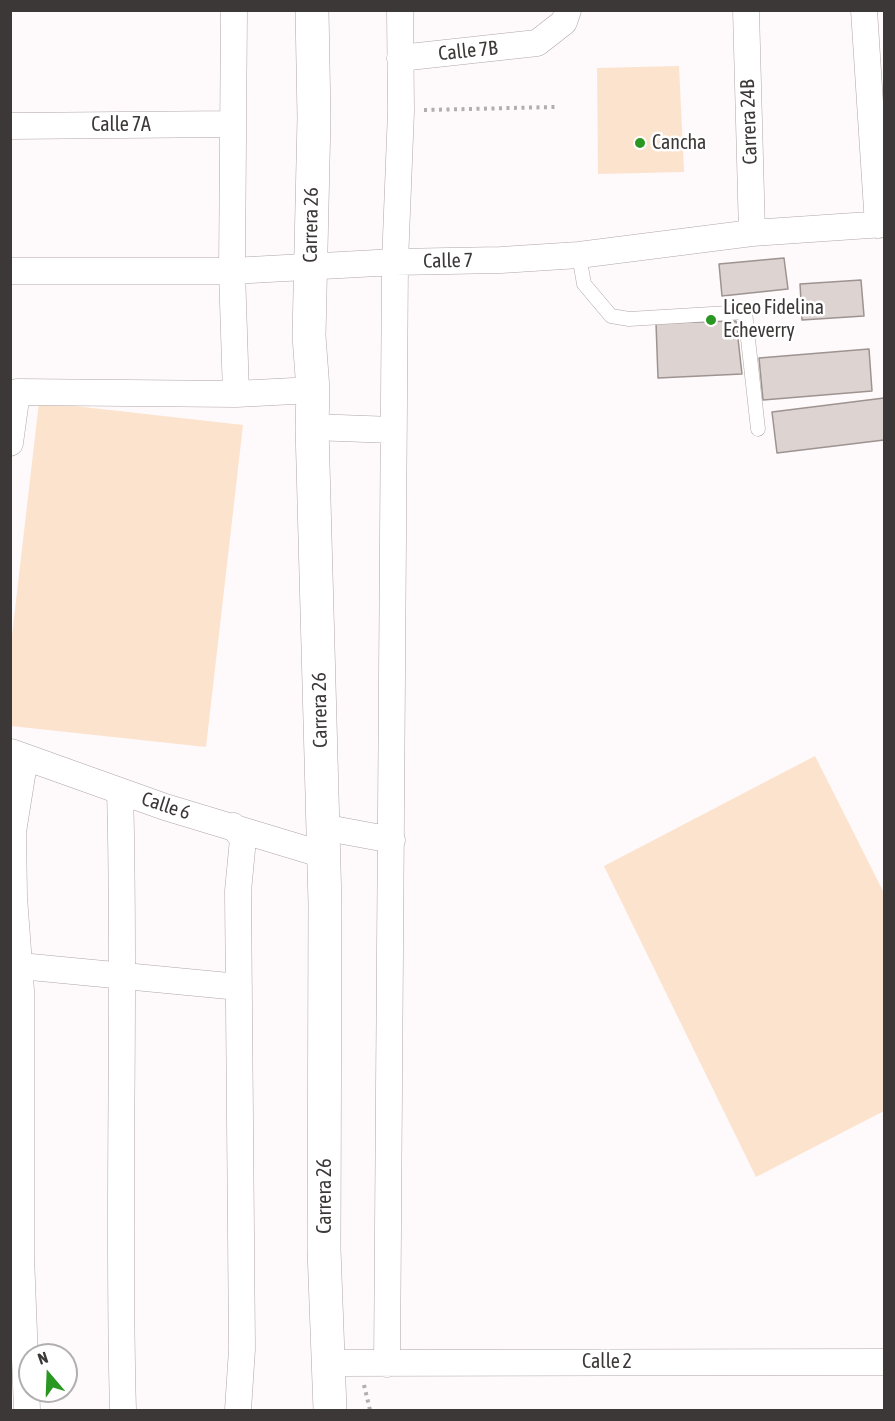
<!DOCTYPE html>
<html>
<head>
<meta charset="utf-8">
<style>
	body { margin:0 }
	#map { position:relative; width:895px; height:1421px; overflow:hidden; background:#fef9fa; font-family:"Asap Condensed",sans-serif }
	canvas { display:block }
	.frame { position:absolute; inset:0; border:12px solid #3c3838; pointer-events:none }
	.north { position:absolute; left:18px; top:1343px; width:60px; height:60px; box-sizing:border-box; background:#fff; border:2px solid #b1afaf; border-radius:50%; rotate:341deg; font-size:16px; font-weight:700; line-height:24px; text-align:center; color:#3c3838 }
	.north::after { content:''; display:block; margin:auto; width:21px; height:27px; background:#299722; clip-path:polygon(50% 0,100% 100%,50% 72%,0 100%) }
</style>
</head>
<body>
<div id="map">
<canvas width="895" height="1421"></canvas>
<div class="frame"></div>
<div class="north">N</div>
</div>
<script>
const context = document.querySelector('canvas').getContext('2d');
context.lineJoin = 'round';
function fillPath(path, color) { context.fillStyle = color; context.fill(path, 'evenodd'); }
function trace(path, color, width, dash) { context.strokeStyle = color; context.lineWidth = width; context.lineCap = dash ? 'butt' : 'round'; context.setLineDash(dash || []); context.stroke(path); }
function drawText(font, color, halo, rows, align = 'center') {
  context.font = font + ' "Asap Condensed",sans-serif'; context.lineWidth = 5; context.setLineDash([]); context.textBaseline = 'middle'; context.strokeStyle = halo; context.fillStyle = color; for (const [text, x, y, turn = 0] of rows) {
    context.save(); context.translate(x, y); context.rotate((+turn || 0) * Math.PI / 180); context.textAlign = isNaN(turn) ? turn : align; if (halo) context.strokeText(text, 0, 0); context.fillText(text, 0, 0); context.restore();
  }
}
fillPath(new Path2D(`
	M 679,66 L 684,172 L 598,174 L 597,68 Z
	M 39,402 L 243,425 L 206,747 L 11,726 L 11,644 Z
	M 815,756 L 884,893 L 884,1111 L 756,1177 L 604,866 Z`), '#fce3ce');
const building = new Path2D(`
	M 784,258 L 788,289 L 722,296 L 719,264 Z
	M 861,280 L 864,316 L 802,320 L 800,284 Z
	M 736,321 L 742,374 L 658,378 L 656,323 Z
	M 869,349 L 872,391 L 763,400 L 759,358 Z
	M 884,398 L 884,440 L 777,453 L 772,412 Z`);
fillPath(building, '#ddd3d1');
trace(building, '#9d9391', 1.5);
const service = new Path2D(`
	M 579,255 L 584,284 L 611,316 L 629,319 L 745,312 L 758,429`);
const minor = new Path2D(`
	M 234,10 L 232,271 L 236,394
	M 746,10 L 752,233
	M 864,10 L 878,225
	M 400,58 L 537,43 L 564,22 L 568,10
	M 10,126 L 232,124
	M 10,271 L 232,271 L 395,262 L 501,260 L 579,255 L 752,233 L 884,224
	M 312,427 L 393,430
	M 10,443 L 17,392 L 236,394 L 313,390
	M 11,752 L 165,807 L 324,855
	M 25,757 L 13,832 L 14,897 L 21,991 L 21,1256 L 27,1410
	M 120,791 C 126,998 117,1204 123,1410
	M 233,826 L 243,839 L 238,891 L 242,1349 L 238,1410
	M 322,827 L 392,840
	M 10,965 L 239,987
	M 329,1363 L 884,1362
	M 387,1364 L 395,262 L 401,111 L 400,10`);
const secondary = new Path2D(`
	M 312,10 L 314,118 L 309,336 L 313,390 L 312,427 L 325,904 L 324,1249 L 330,1410`);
trace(service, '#b0a6a7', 15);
trace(minor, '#b0a6a7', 27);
trace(secondary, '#b0a6a7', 34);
trace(new Path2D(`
	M 424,110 L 555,107
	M 364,1385 L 370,1410`), '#b2adae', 4, [3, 4.5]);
trace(service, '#fff', 14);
trace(minor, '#fff', 26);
trace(secondary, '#fff', 33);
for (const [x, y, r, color] of [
	[640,143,6,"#299722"],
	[711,320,6,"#299722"]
]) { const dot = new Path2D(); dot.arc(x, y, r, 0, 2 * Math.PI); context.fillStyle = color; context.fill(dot); trace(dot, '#fff', 2); }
drawText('20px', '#3c3838', '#fff', [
	["Calle 7B",468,51,-6],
	["Carrera 24B",749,122,-92],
	["Calle 7A",121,125],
	["Carrera 26",311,225,-89],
	["Calle 7",448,261,-1],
	["Carrera 26",320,710,-91],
	["Calle 6",166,806,18],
	["Carrera 26",325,1196,-90],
	["Calle 2",607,1362]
]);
drawText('20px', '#3c3838', '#fff', [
	["Cancha",652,143],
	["Liceo Fidelina",723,308],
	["Echeverry",723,331]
], 'left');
</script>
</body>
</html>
